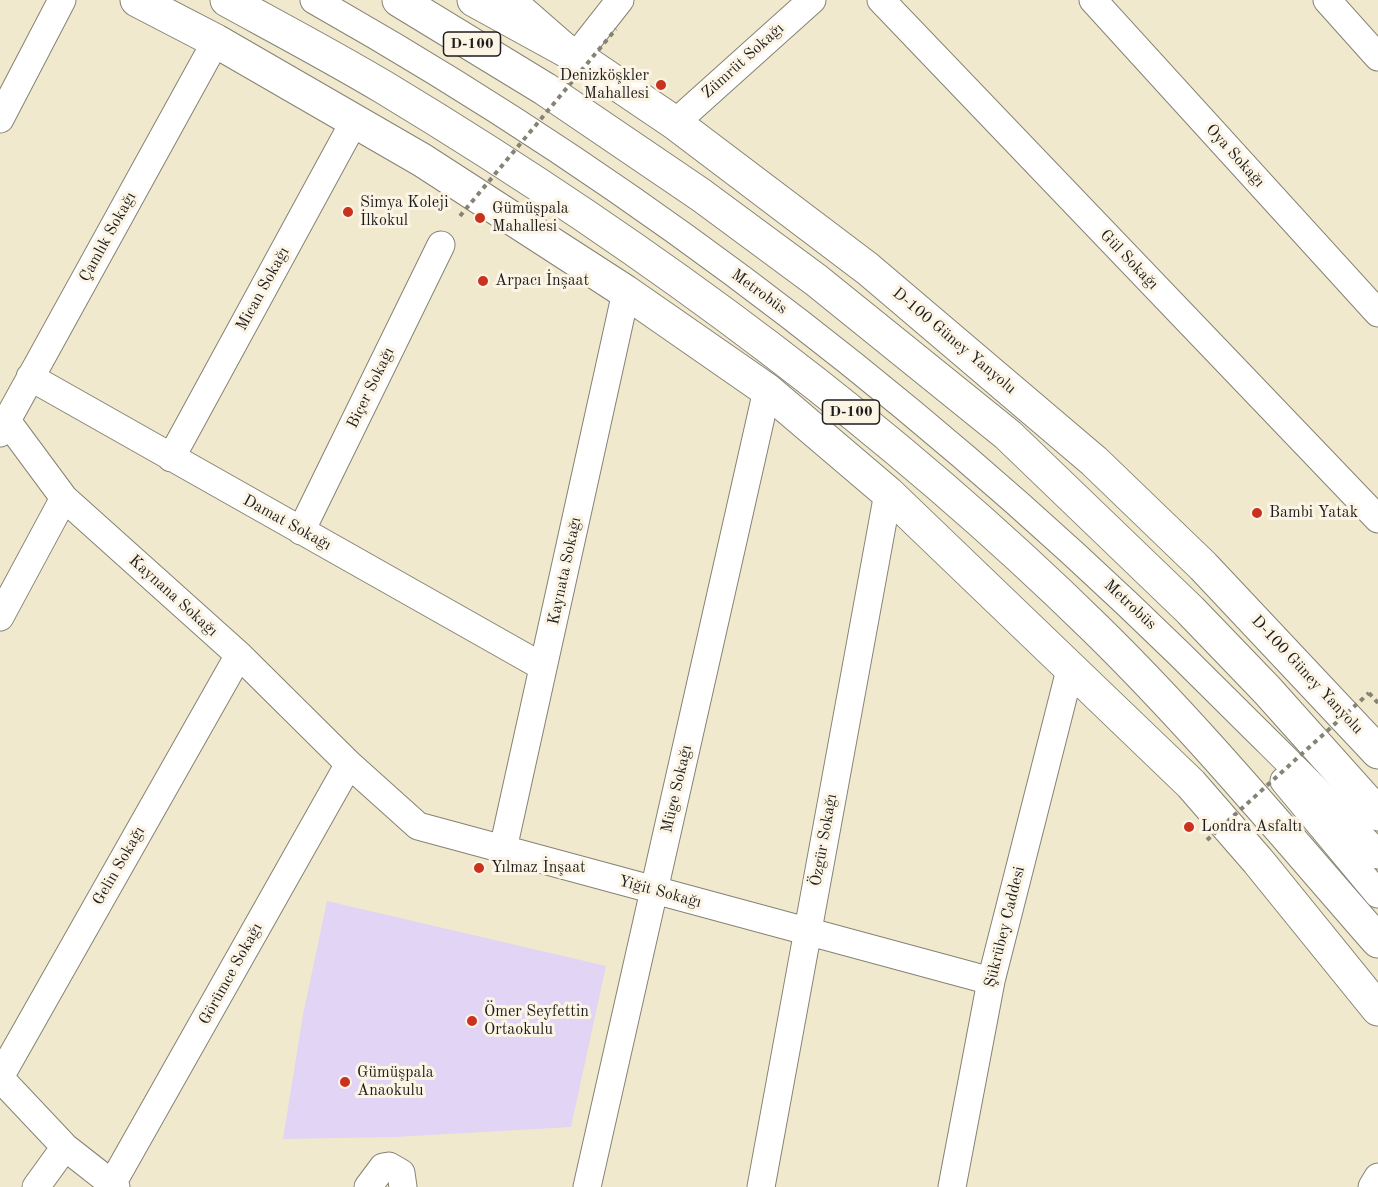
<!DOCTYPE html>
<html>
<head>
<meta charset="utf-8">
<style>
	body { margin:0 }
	canvas { display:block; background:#f1e9cd }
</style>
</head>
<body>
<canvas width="1378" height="1187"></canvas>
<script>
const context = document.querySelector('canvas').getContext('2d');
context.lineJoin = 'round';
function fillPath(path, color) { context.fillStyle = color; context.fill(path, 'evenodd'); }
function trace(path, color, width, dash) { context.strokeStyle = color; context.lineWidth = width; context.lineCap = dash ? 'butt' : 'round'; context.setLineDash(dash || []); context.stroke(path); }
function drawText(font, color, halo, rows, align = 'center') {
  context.font = font + ' "Old Standard TT",serif'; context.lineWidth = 6; context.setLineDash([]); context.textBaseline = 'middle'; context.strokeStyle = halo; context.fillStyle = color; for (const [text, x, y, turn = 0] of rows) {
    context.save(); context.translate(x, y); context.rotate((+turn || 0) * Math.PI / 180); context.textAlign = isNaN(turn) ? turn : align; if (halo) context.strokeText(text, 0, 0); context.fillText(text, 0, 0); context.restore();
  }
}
fillPath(new Path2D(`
	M 327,901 L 606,966 L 571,1127 L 395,1137 L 283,1139 L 303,1015 Z`), '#e1d4f4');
const minor = new Path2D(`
	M 314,0 C 653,191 960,432 1233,707 C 1282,756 1332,803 1378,855
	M 512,0 L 576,56 L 620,0
	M 881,0 L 1378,519
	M 1093,0 L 1378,313
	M 1327,0 L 1378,57
	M 0,119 L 62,0
	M 675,123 L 812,0
	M 30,377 L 543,667
	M 7,421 L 64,498 L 239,655 L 349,764 L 418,826 L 991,981
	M 0,433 L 216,41
	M 171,458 L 355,120
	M 301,531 L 441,245
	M 0,617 L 64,498
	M 1284,781 L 1378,894
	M 503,849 L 626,292
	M 0,1077 L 239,655
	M 0,1078 L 65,1147 L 116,1187
	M 112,1184 L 349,764
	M 36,1187 L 65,1147
	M 368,1187 L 383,1167 L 389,1166 L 401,1173 L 403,1187
	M 587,1187 L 767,390
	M 761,1187 L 888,493
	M 952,1187 L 991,981 L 1070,670
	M 1372,1187 L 1378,1177`);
const major = new Path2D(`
	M 137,0 L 216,41 L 422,160 L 626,292 L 767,390 L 888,493 L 1191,784 L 1258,861 L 1378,1009
	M 474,0 L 576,56 L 675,123 L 868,269 L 1094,461 L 1203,566 L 1378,752`);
const highway = new Path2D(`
	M 227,0 C 280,29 333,57 385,88 C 640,242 883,420 1096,629 C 1196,727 1286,836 1378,941
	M 399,0 L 545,89 L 701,195 L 816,280 L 1008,435 L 1190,610 L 1267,690 L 1378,814`);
trace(minor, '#868274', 29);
trace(major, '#868274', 35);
trace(highway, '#868274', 35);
trace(new Path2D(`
	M 1369,693 L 1378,703`), '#868274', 4, [4.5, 4.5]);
trace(minor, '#fff', 27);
trace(major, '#fff', 33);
trace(highway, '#fff', 33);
trace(new Path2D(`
	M 460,216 L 616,29
	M 1207,840 L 1369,693`), '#868274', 4, [4.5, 4.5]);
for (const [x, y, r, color] of [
	[661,85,6,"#c8321e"],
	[348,212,6,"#c8321e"],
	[480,218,6,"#c8321e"],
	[483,281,6,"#c8321e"],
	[1257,513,6,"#c8321e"],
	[1189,827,6,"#c8321e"],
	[479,868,6,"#c8321e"],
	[472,1021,6,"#c8321e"],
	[345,1082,6,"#c8321e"]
]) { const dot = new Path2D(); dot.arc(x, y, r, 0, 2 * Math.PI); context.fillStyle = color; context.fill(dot); trace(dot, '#fcf5e5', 2); }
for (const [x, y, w] of [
	[472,44,57],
	[851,412,57]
]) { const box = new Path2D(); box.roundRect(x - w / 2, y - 12, w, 24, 4.5); context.fillStyle = '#fcf5e5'; context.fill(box); trace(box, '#1c1c1c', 1.5); }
drawText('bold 15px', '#1c1c1c', null, [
	["D-100",472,44],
	["D-100",851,412]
]);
drawText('16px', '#1c1c1c', '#fcf5e5', [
	["Zümrüt Sokağı",743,61,-42],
	["Oya Sokağı",1235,156,48],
	["Çamlık Sokağı",108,237,-61],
	["Gül Sokağı",1129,260,46],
	["Mican Sokağı",263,289,-61],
	["Metrobüs",759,292,36],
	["D-100 Güney Yanyolu",954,341,40],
	["Biçer Sokağı",371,388,-64],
	["Damat Sokağı",287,523,29],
	["Kaynata Sokağı",565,571,-78],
	["Kaynana Sokağı",173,596,42],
	["Metrobüs",1130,605,43],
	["D-100 Güney Yanyolu",1307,675,47],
	["Müge Sokağı",677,789,-77],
	["Özgür Sokağı",824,840,-80],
	["Gelin Sokağı",119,866,-60],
	["Yiğit Sokağı",660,892,15],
	["Şükrübey Caddesi",1005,927,-76],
	["Görümce Sokağı",231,974,-61]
]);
drawText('16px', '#1c1c1c', '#fcf5e5', [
	["Denizköşkler",649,76,"right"],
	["Mahallesi",649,94,"right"],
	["Simya Koleji",360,203],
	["İlkokul",360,221],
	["Gümüşpala",492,209],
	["Mahallesi",492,227],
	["Arpacı İnşaat",495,281],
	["Bambi Yatak",1269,513],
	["Londra Asfaltı",1201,827],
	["Yılmaz İnşaat",491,868],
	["Ömer Seyfettin",484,1012],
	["Ortaokulu",484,1030],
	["Gümüşpala",357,1073],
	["Anaokulu",357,1091]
], 'left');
</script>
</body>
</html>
